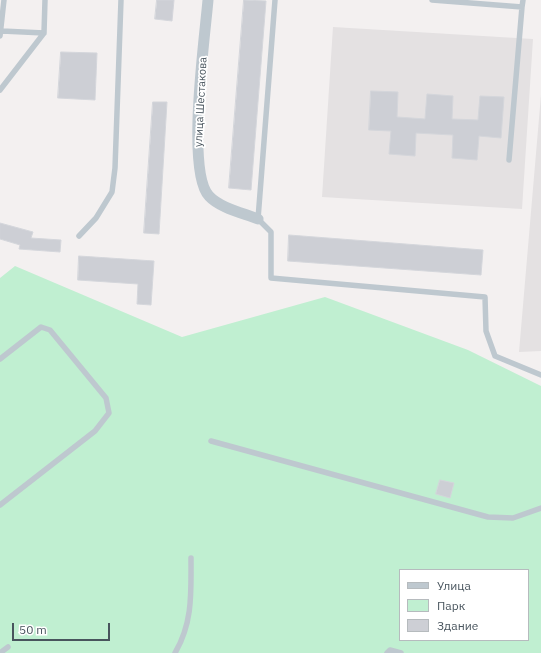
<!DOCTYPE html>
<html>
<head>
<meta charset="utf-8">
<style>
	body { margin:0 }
	#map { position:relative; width:541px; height:653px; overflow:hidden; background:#f3f0f0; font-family:"IBM Plex Sans",sans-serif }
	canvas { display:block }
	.legend { position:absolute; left:399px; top:569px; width:130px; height:72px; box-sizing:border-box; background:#fff; border:1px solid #b6bbbe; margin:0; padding:5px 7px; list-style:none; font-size:12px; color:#48545d }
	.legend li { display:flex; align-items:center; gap:8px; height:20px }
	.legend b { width:20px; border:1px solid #b6bbbe }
	.scale { position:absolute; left:12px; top:623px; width:98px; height:18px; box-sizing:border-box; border:2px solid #48545d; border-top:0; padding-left:5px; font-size:12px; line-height:14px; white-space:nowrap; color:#48545d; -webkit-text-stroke:3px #fff; paint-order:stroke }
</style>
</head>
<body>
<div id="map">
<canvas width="541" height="653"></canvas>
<ul class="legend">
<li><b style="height:5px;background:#bec8cf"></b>Улица</li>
<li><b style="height:11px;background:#c0efd1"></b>Парк</li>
<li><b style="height:11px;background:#cdcfd5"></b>Здание</li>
</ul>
<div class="scale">50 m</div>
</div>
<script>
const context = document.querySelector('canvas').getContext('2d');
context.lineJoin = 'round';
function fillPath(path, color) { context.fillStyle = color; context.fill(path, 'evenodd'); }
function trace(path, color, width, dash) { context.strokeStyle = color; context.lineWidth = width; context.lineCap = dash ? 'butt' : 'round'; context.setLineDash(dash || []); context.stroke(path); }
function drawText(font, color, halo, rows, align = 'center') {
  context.font = font + ' "IBM Plex Sans",sans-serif'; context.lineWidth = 3.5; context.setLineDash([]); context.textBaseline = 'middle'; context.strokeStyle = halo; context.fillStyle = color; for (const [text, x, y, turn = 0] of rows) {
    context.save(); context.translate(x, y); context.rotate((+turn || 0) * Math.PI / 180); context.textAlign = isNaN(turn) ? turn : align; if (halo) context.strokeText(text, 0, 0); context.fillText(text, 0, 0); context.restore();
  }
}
fillPath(new Path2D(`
	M 333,27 L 533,39 L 522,209 L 322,197 Z
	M 541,95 L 541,351 L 519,352 Z`), '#e4e1e2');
fillPath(new Path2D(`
	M 15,266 L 182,337 L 325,297 L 468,350 L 541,386 L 541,653 L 0,653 L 0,278 ZM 400,570 L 528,570 L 528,640 L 400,640 Z`), '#c0efd1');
const building = new Path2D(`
	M 157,0 L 174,0 L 172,21 L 155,19 Z
	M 244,0 L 266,1 L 251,190 L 229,188 Z
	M 61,52 L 97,53 L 95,100 L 58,98 Z
	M 371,91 L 398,92 L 397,117 L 425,119 L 427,94 L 453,96 L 452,119 L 478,120 L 480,96 L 504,97 L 501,138 L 479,136 L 477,160 L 452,158 L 453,135 L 416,133 L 415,156 L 389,154 L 391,131 L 369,130 Z
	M 153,102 L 167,102 L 159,234 L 144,233 Z
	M 0,223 L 33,232 L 31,238 L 61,240 L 60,252 L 19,249 L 20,245 L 0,239 Z
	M 289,235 L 483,250 L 481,275 L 288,261 Z
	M 79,256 L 154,261 L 151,305 L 137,304 L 138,284 L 78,280 Z
	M 440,480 L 454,483 L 450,498 L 436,494 Z`);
fillPath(building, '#cdcfd5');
trace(building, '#d4d6db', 1);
trace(new Path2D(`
	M 275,0 L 258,219 L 271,232 L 271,278 L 485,297 L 486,331 L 495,356 L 541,375
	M 432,0 L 522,7 L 523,0
	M 2,31 L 44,33
	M 0,36 L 4,0
	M 0,90 L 44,33 L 45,0
	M 509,160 L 522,7
	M 79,236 L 96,218 L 112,192 L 115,168 L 121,0
	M 0,359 L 41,327 L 50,330 L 106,398 L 109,413 L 95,431 L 0,505
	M 211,441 L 488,517 L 513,518 L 541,508
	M 0,653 L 8,647
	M 175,653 C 193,622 191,593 191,558
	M 387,653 L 390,650 L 401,653`), '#bec8cf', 5.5);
trace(new Path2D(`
	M 208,0 C 205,36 186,172 209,196 C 220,208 243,213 258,219`), '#bec8cf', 11);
drawText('11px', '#48545d', '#fff', [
	["улица Шестакова",201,102,-87]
]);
</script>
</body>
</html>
